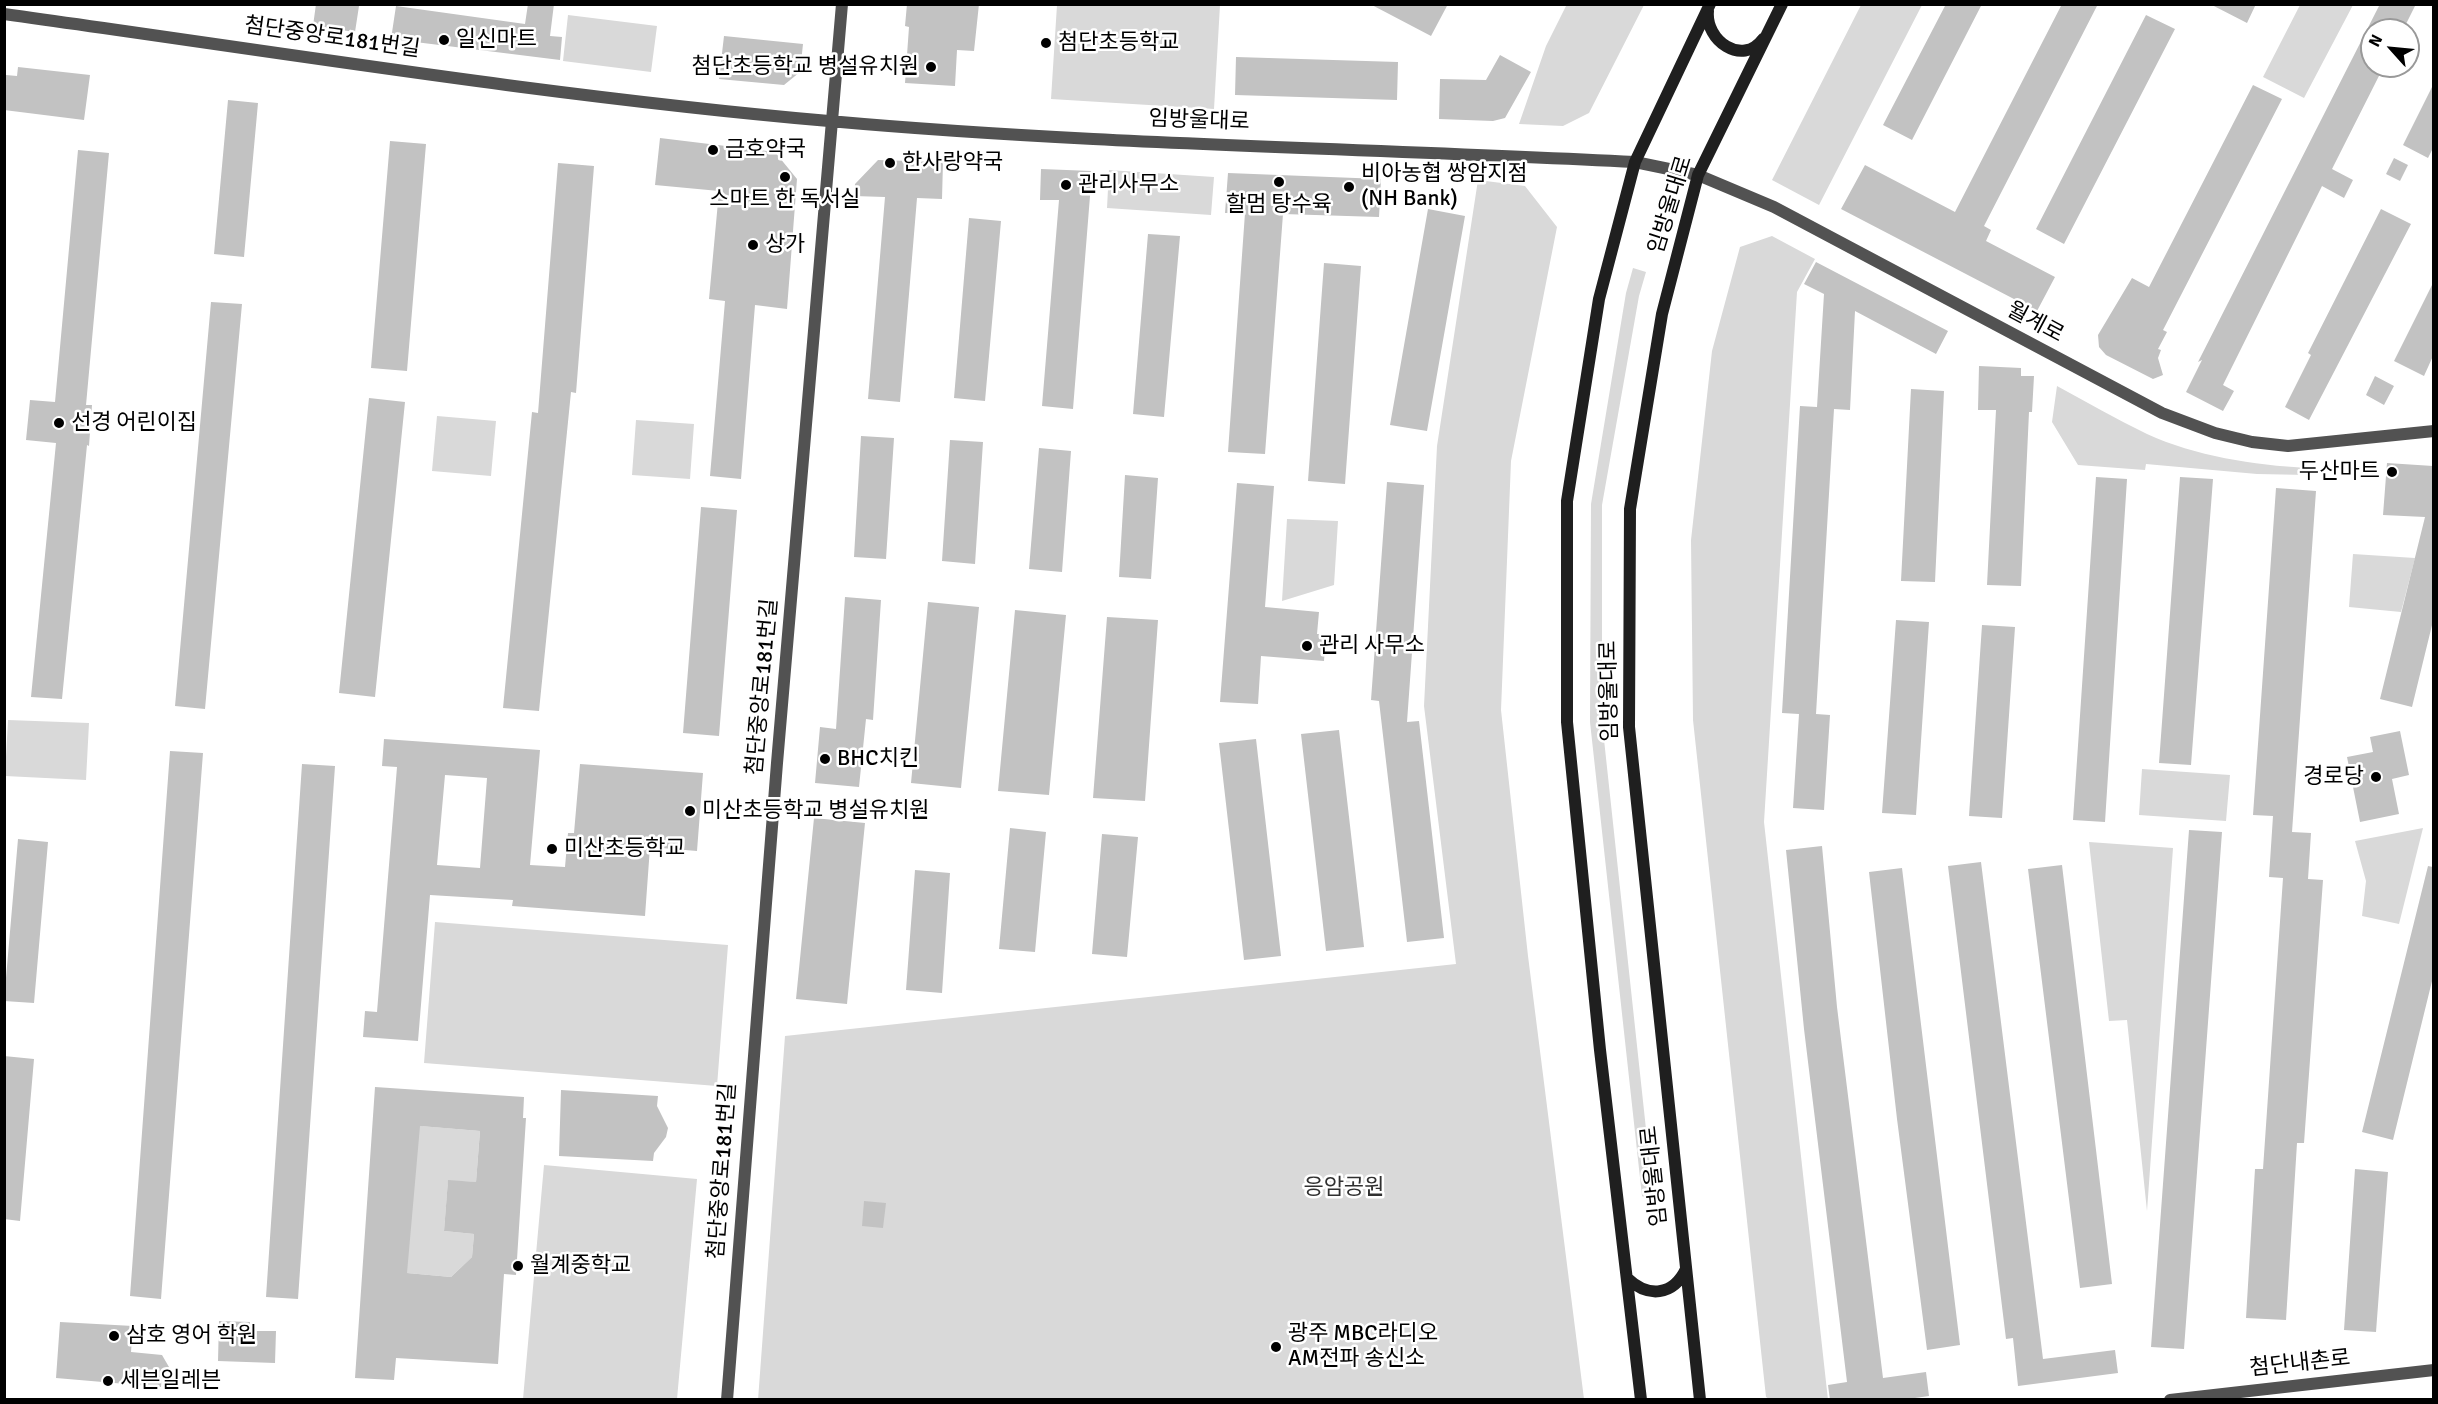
<!DOCTYPE html>
<html>
<head>
<meta charset="utf-8">
<style>
	body { margin:0 }
	#map { position:relative; width:2438px; height:1404px; overflow:hidden; background:#fff; font-family:Signika,sans-serif }
	canvas { display:block }
	.frame { position:absolute; inset:0; border:6px solid #000; pointer-events:none }
	.north { position:absolute; left:2360px; top:18px; width:60px; height:60px; box-sizing:border-box; background:#fff; border:2px solid #999; border-radius:50%; rotate:297deg; font-size:16px; font-weight:700; line-height:24px; text-align:center; color:#000 }
	.north::after { content:''; display:block; margin:auto; width:21px; height:27px; background:#000; clip-path:polygon(50% 0,100% 100%,50% 72%,0 100%) }
</style>
</head>
<body>
<div id="map">
<canvas width="2438" height="1404"></canvas>
<div class="frame"></div>
<div class="north">N</div>
</div>
<script>
const context = document.querySelector('canvas').getContext('2d');
context.lineJoin = 'round';
function fillPath(path, color) { context.fillStyle = color; context.fill(path, 'evenodd'); }
function trace(path, color, width, dash) { context.strokeStyle = color; context.lineWidth = width; context.lineCap = dash ? 'butt' : 'round'; context.setLineDash(dash || []); context.stroke(path); }
function drawText(font, color, halo, rows, align = 'center') {
  context.font = font + ' Signika,"Noto Sans KR",sans-serif'; context.lineWidth = 5; context.setLineDash([]); context.textBaseline = 'middle'; context.strokeStyle = halo; context.fillStyle = color; for (const [text, x, y, turn = 0] of rows) {
    context.save(); context.translate(x, y); context.rotate((+turn || 0) * Math.PI / 180); context.textAlign = isNaN(turn) ? turn : align; if (halo) context.strokeText(text, 0, 0); context.fillText(text, 0, 0); context.restore();
  }
}
fillPath(new Path2D(`
	M 1567,4 L 1644,5 L 1589,113 L 1563,126 L 1519,124 L 1546,46 Z
	M 1057,5 L 1220,5 L 1214,109 L 1051,99 Z
	M 1861,5 L 1922,5 L 1819,205 L 1772,180 Z
	M 2300,5 L 2353,5 L 2304,98 L 2263,77 Z
	M 568,15 L 657,26 L 651,72 L 563,61 Z
	M 1109,170 L 1214,177 L 1211,215 L 1107,208 Z
	M 1478,180 L 1525,186 L 1557,227 L 1511,461 L 1501,710 L 1528,956 L 1584,1399 L 758,1400 L 785,1036 L 1456,964 L 1424,706 L 1437,446 Z
	M 1772,236 L 1815,259 L 1797,292 L 1764,822 L 1828,1400 L 1771,1400 L 1766,1397 L 1693,720 L 1691,540 L 1712,351 L 1740,247 Z
	M 1633,268 L 1646,272 L 1639,296 L 1602,505 L 1602,721 L 1653,1194 L 1649,1201 L 1642,1196 L 1590,722 L 1591,504 L 1626,293 Z
	M 2057,386 C 2087,402 2116,419 2147,434 C 2195,456 2254,465 2307,468 L 2308,475 L 2257,474 L 2146,464 L 2145,470 L 2078,465 L 2052,422 Z
	M 437,416 L 496,421 L 491,476 L 432,471 Z
	M 636,420 L 694,424 L 690,479 L 632,475 Z
	M 1287,519 L 1338,521 L 1334,585 L 1282,601 Z
	M 2353,554 L 2415,558 L 2401,612 L 2349,607 Z
	M 8,720 L 89,723 L 86,780 L 5,776 Z
	M 2142,769 L 2230,775 L 2226,821 L 2139,815 Z
	M 2423,828 L 2399,924 L 2362,916 L 2366,881 L 2355,841 Z
	M 2089,842 L 2173,848 L 2147,1211 L 2127,1020 L 2109,1021 Z
	M 435,922 L 728,945 L 717,1086 L 424,1063 Z
	M 397,1124 L 480,1131 L 476,1182 L 448,1181 L 444,1231 L 474,1234 L 472,1257 L 451,1277 L 407,1273 Z
	M 544,1165 L 697,1179 L 677,1399 L 523,1399 Z`), '#d9d9d9');
fillPath(new Path2D(`
	M 316,4 L 359,6 L 355,32 L 313,26 Z
	M 528,4 L 554,4 L 550,36 L 562,37 L 560,60 L 391,39 L 396,6 L 525,24 Z
	M 907,4 L 979,4 L 974,51 L 957,50 L 955,86 L 905,83 L 909,27 L 905,26 Z
	M 1370,4 L 1448,4 L 1431,36 Z
	M 1946,4 L 1982,4 L 1912,140 L 1883,125 Z
	M 2062,4 L 2098,4 L 1984,226 L 1991,230 L 1986,241 L 2055,277 L 2037,311 L 1841,209 L 1865,165 L 1955,212 Z
	M 2210,4 L 2256,4 L 2247,23 Z
	M 2380,4 L 2416,4 L 2403,30 L 2372,30 L 2372,66 L 2384,66 L 2332,169 L 2353,180 L 2344,198 L 2322,186 L 2223,385 L 2234,391 L 2223,411 L 2186,392 L 2202,360 L 2198,362 Z
	M 2146,15 L 2175,29 L 2064,244 L 2036,229 Z
	M 724,36 L 803,44 L 800,72 L 784,85 L 719,79 Z
	M 1500,55 L 1531,72 L 1505,118 L 1493,121 L 1439,119 L 1440,79 L 1486,80 Z
	M 1236,57 L 1398,62 L 1397,100 L 1235,95 Z
	M 18,67 L 90,75 L 84,120 L 4,110 L 6,75 L 17,76 Z
	M 2253,85 L 2282,99 L 2163,330 L 2167,332 L 2158,349 L 2161,350 L 2158,358 L 2163,375 L 2153,379 L 2106,355 L 2099,347 L 2098,335 L 2132,278 L 2149,287 Z
	M 2433,85 L 2433,148 L 2428,158 L 2403,145 Z
	M 228,100 L 258,103 L 244,257 L 214,254 Z
	M 660,138 L 775,152 L 797,179 L 787,309 L 755,305 L 741,479 L 710,476 L 725,301 L 709,299 L 719,191 L 655,185 Z
	M 390,141 L 426,144 L 407,371 L 371,368 Z
	M 78,150 L 109,153 L 86,405 L 92,405 L 89,446 L 87,445 L 62,699 L 31,697 L 56,443 L 26,440 L 30,400 L 55,402 Z
	M 2394,158 L 2408,165 L 2400,181 L 2386,174 Z
	M 878,160 L 943,162 L 942,199 L 917,198 L 900,402 L 868,399 L 885,197 L 854,196 L 855,184 Z
	M 558,163 L 594,166 L 576,393 L 571,392 L 539,711 L 503,708 L 532,412 L 538,413 Z
	M 1041,169 L 1092,171 L 1073,409 L 1042,406 L 1059,200 L 1040,200 Z
	M 1228,173 L 1381,179 L 1379,217 L 1283,214 L 1265,454 L 1228,452 L 1245,213 L 1225,213 Z
	M 1428,209 L 1465,216 L 1427,431 L 1390,425 Z
	M 2381,209 L 2411,224 L 2309,420 L 2285,407 L 2311,355 L 2308,353 Z
	M 969,218 L 1001,221 L 985,401 L 954,398 Z
	M 1148,234 L 1180,236 L 1164,417 L 1133,414 Z
	M 1816,262 L 1948,331 L 1936,354 L 1855,311 L 1850,410 L 1834,409 L 1816,714 L 1830,715 L 1824,810 L 1793,808 L 1799,714 L 1782,713 L 1800,406 L 1817,407 L 1824,294 L 1804,284 Z
	M 1324,263 L 1361,266 L 1345,484 L 1308,481 Z
	M 2433,283 L 2433,356 L 2424,376 L 2394,361 Z
	M 211,302 L 242,304 L 205,709 L 175,706 Z
	M 1979,366 L 2021,368 L 2021,376 L 2034,376 L 2032,412 L 2029,412 L 2021,586 L 1987,585 L 1996,410 L 1978,410 Z
	M 2375,376 L 2394,386 L 2384,405 L 2366,395 Z
	M 1911,389 L 1944,391 L 1935,582 L 1901,581 Z
	M 369,398 L 405,402 L 375,697 L 339,693 Z
	M 861,436 L 894,438 L 886,559 L 854,557 Z
	M 950,440 L 983,442 L 975,564 L 942,561 Z
	M 1039,448 L 1071,451 L 1062,572 L 1029,569 Z
	M 2387,463 L 2433,466 L 2433,621 L 2412,707 L 2380,699 L 2425,517 L 2383,515 Z
	M 1125,475 L 1158,478 L 1151,579 L 1119,577 Z
	M 2096,477 L 2127,479 L 2105,822 L 2073,820 Z
	M 2180,477 L 2213,479 L 2191,765 L 2159,763 Z
	M 1387,482 L 1424,485 L 1407,722 L 1419,721 L 1444,938 L 1407,942 L 1379,701 L 1371,700 Z
	M 1237,483 L 1274,486 L 1265,607 L 1319,612 L 1317,634 L 1326,634 L 1324,661 L 1261,656 L 1258,704 L 1220,702 Z
	M 2276,488 L 2316,491 L 2292,832 L 2311,833 L 2308,879 L 2323,880 L 2304,1143 L 2297,1143 L 2286,1320 L 2246,1318 L 2255,1169 L 2263,1169 L 2283,878 L 2269,877 L 2273,816 L 2253,815 Z
	M 701,507 L 737,510 L 719,736 L 683,733 Z
	M 845,597 L 881,600 L 873,720 L 866,719 L 859,787 L 815,783 L 820,727 L 836,729 Z
	M 928,602 L 979,607 L 961,788 L 911,783 Z
	M 1015,610 L 1066,615 L 1049,795 L 998,791 Z
	M 1107,617 L 1158,620 L 1145,801 L 1093,798 Z
	M 1896,620 L 1929,622 L 1916,815 L 1882,813 Z
	M 1982,625 L 2015,627 L 2002,818 L 1969,816 Z
	M 1339,730 L 1364,947 L 1326,951 L 1301,734 Z
	M 2400,731 L 2409,775 L 2392,779 L 2399,814 L 2360,822 L 2347,757 L 2373,752 L 2370,737 Z
	M 384,739 L 540,750 L 530,865 L 565,867 L 568,833 L 574,833 L 580,764 L 703,773 L 697,851 L 650,847 L 645,916 L 512,906 L 513,900 L 430,895 L 418,1041 L 363,1037 L 365,1011 L 377,1012 L 397,767 L 382,766 ZM 445,775 L 487,778 L 480,868 L 437,865 Z
	M 1256,739 L 1281,956 L 1244,960 L 1219,743 Z
	M 170,751 L 203,753 L 161,1299 L 130,1296 Z
	M 302,764 L 335,766 L 298,1299 L 266,1297 Z
	M 814,818 L 865,823 L 847,1004 L 796,999 Z
	M 1010,828 L 1046,832 L 1035,952 L 999,949 Z
	M 2189,830 L 2222,832 L 2184,1349 L 2151,1347 Z
	M 1102,834 L 1138,837 L 1127,957 L 1092,954 Z
	M 18,839 L 48,842 L 34,1003 L 4,1001 Z
	M 1822,846 L 1837,1007 L 1883,1378 L 1926,1372 L 1929,1396 L 1901,1400 L 1830,1400 L 1828,1385 L 1847,1382 L 1804,1029 L 1786,850 Z
	M 1981,862 L 2043,1359 L 2115,1350 L 2118,1373 L 2018,1386 L 2013,1338 L 2006,1339 L 1948,866 Z
	M 2062,865 L 2112,1284 L 2080,1288 L 2028,869 Z
	M 2428,866 L 2433,867 L 2433,977 L 2393,1140 L 2362,1132 Z
	M 1902,868 L 1960,1345 L 1927,1350 L 1897,1119 L 1869,872 Z
	M 915,870 L 950,873 L 942,993 L 906,990 Z
	M 4,1056 L 34,1059 L 20,1221 L 4,1219 Z
	M 375,1087 L 524,1097 L 523,1118 L 526,1118 L 516,1275 L 504,1274 L 498,1364 L 396,1358 L 394,1380 L 355,1378 ZM 420,1126 L 480,1131 L 476,1182 L 448,1180 L 444,1231 L 474,1234 L 472,1257 L 451,1277 L 407,1273 Z
	M 561,1090 L 658,1096 L 657,1106 L 668,1128 L 666,1137 L 654,1153 L 653,1161 L 559,1156 Z
	M 2355,1169 L 2388,1172 L 2376,1332 L 2344,1330 Z
	M 864,1201 L 886,1203 L 883,1228 L 862,1226 Z
	M 219,1321 L 250,1322 L 250,1331 L 276,1331 L 275,1363 L 218,1361 Z
	M 60,1322 L 133,1326 L 131,1352 L 162,1355 L 169,1367 L 162,1373 L 161,1387 L 56,1378 Z`), '#c2c2c2');
trace(new Path2D(`
	M 1635,162 L 1698,175 L 1774,207 L 2162,413 L 2215,433 L 2252,442 L 2288,446 L 2434,431`), '#525252', 12);
trace(new Path2D(`
	M 4,14 C 279,52 553,97 829,121 C 1097,145 1366,148 1635,162
	M 727,1400 L 777,763 L 842,4
	M 2170,1400 L 2434,1370`), '#525252', 12);
trace(new Path2D(`
	M 1708,11 C 1705,40 1742,67 1763,39
	M 1627,1278 C 1648,1298 1673,1296 1686,1269
	M 1641,1400 L 1600,1050 L 1567,722 L 1567,501 L 1599,299 L 1635,162 L 1710,4
	M 1700,1400 L 1629,727 L 1630,509 L 1662,314 L 1698,175 L 1782,4`), '#1f1f1f', 12);
for (const [x, y, r, color] of [
	[444,40,6,"#000"],
	[1046,43,6,"#000"],
	[931,67,6,"#000"],
	[713,150,6,"#000"],
	[890,163,6,"#000"],
	[785,177,6,"#000"],
	[1279,182,6,"#000"],
	[1066,185,6,"#000"],
	[1349,187,6,"#000"],
	[753,245,6,"#000"],
	[59,423,6,"#000"],
	[2392,472,6,"#000"],
	[1307,646,6,"#000"],
	[825,759,6,"#000"],
	[2376,777,6,"#000"],
	[690,811,6,"#000"],
	[552,849,6,"#000"],
	[518,1266,6,"#000"],
	[114,1336,6,"#000"],
	[1276,1347,6,"#000"],
	[108,1381,6,"#000"]
]) { const dot = new Path2D(); dot.arc(x, y, r, 0, 2 * Math.PI); context.fillStyle = color; context.fill(dot); trace(dot, '#fff', 2); }
drawText('22px', '#000', '#fff', [
	["첨단중앙로181번길",332,38,8],
	["임방울대로",1199,121,2],
	["임방울대로",1671,205,-73],
	["월계로",2035,323,28],
	["첨단중앙로181번길",763,687,-85],
	["임방울대로",1610,691,-91],
	["첨단중앙로181번길",723,1171,-86],
	["임방울대로",1655,1176,-96],
	["첨단내촌로",2300,1364,-6]
]);
drawText('22px', '#000', '#fff', [
	["일신마트",456,40],
	["첨단초등학교",1058,43],
	["첨단초등학교 병설유치원",919,67,"right"],
	["금호약국",725,150],
	["한사랑약국",902,163],
	["비아농협 쌍암지점",1361,174],
	["(NH Bank)",1361,199],
	["관리사무소",1078,185],
	["스마트 한 독서실",785,200,"center"],
	["할멈 탕수육",1279,205,"center"],
	["상가",765,245],
	["선경 어린이집",71,423],
	["두산마트",2380,472,"right"],
	["관리 사무소",1319,646],
	["BHC치킨",837,759],
	["경로당",2364,777,"right"],
	["미산초등학교 병설유치원",702,811],
	["미산초등학교",564,849],
	["월계중학교",530,1266],
	["광주 MBC라디오",1288,1334],
	["AM전파 송신소",1288,1359],
	["삼호 영어 학원",126,1336],
	["세븐일레븐",120,1381]
], 'left');
drawText('22px', '#303030', '#fff', [
	["응암공원",1344,1188]
]);
</script>
</body>
</html>
